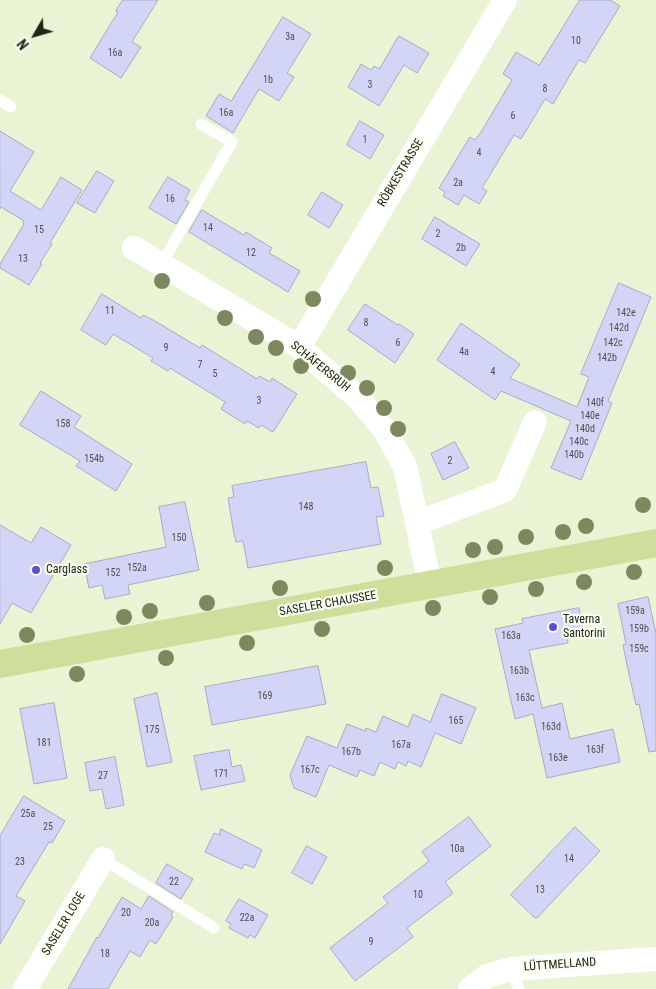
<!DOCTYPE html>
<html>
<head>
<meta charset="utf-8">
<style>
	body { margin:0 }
	#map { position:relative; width:656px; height:989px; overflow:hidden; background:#eaf4d4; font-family:"Roboto Condensed",sans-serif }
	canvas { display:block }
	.north { position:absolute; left:10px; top:10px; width:50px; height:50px; -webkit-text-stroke:4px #fafef1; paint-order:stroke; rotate:232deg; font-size:14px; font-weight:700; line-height:20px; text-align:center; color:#212418 }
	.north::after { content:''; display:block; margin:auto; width:18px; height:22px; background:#212418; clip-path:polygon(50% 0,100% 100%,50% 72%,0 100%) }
</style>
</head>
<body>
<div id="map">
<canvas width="656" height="989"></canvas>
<div class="north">N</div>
</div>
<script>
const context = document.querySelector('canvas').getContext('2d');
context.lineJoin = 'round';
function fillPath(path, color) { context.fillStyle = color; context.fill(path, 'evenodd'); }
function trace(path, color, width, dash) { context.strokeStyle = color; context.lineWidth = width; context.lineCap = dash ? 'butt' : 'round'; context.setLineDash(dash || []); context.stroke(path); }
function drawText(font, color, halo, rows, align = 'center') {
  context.font = font + ' "Roboto Condensed",sans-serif'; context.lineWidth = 4.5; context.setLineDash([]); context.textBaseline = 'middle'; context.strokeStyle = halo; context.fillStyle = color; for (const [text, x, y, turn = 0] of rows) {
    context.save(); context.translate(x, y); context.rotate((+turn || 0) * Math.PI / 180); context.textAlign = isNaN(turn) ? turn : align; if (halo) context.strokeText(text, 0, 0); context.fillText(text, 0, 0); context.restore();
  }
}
const building = new Path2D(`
	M 123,0 L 158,0 L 132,42 L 141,47 L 121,78 L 90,58 L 118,12 L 116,11 Z
	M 580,0 L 610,0 L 620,6 L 585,63 L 579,60 L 553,104 L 545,99 L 521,139 L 514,135 L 482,188 L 487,191 L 479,204 L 464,195 L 458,205 L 443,196 L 445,192 L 439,188 L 470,137 L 475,140 L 481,132 L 512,80 L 503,74 L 516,52 L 539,65 Z
	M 283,17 L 311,34 L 287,73 L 294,77 L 279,101 L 259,89 L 233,133 L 206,116 L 219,94 L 231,101 Z
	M 399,36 L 429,53 L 417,73 L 404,65 L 379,106 L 348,87 L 361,64 L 371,70 L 374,66 L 379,69 Z
	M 360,121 L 384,135 L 370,159 L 347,145 Z
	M 0,131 L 34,152 L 10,191 L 41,210 L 61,177 L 82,190 L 50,243 L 52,244 L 40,263 L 42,264 L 29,285 L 0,268 L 0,264 L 24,224 L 23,223 L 24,221 L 1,207 L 0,209 Z
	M 97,171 L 114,181 L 95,213 L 77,203 Z
	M 168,177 L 190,190 L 185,200 L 189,202 L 176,224 L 149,208 Z
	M 322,192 L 343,205 L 329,228 L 308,215 Z
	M 202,210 L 244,235 L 246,232 L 272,248 L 269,253 L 300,271 L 288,292 L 189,232 Z
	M 435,217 L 480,244 L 466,266 L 422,239 Z
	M 619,283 L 651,297 L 608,401 L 612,403 L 581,480 L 551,468 L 571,421 L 501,391 L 495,400 L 437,360 L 461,323 L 520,364 L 510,378 L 577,407 L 589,377 L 581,374 Z
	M 102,294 L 141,318 L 143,315 L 155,321 L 200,348 L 202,345 L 257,379 L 259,376 L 270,382 L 272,378 L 297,394 L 273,432 L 261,425 L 259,428 L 247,421 L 245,424 L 221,409 L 225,402 L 170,368 L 168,371 L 151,361 L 153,358 L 113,334 L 106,345 L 81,330 Z
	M 365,304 L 398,325 L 399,324 L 414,334 L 395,363 L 348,330 Z
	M 41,391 L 81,416 L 74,427 L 132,464 L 116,491 L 76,466 L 80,461 L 20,425 Z
	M 455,442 L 469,468 L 443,480 L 431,454 Z
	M 366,462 L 371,488 L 378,487 L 384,516 L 376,517 L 381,544 L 248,568 L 243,541 L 236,542 L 234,534 L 228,498 L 234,497 L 232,486 Z
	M 185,502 L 199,570 L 128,585 L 130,594 L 105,599 L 102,585 L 89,588 L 84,564 L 166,547 L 159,507 Z
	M 0,525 L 31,543 L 41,527 L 71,545 L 31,613 L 12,603 L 0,624 Z
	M 648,597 L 656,633 L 656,751 L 649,752 L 639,704 L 636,705 L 627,665 L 623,645 L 626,644 L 618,604 Z
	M 579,608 L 583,632 L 567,635 L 568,643 L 529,650 L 542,708 L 562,703 L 570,739 L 613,729 L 620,762 L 547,778 L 533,714 L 515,719 L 495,629 L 523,623 L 522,619 Z
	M 318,666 L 326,704 L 212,725 L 205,687 Z
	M 157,693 L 172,762 L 147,767 L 134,699 Z
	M 442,694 L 476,708 L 461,744 L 435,733 L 421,767 L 408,761 L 406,766 L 398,762 L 395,769 L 380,762 L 374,776 L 360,770 L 357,777 L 329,765 L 316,797 L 294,788 L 290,775 L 307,736 L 337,748 L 347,724 L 365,731 L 366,728 L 376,732 L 383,716 L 408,727 L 413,714 L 430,722 Z
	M 54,703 L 67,778 L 34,784 L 20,709 Z
	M 229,750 L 232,767 L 241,765 L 245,781 L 201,790 L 194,756 Z
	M 115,757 L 124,805 L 106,809 L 102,789 L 90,791 L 85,763 Z
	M 24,796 L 65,821 L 52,843 L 49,842 L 16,896 L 25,901 L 0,944 L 0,836 Z
	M 469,817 L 491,846 L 445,882 L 453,893 L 407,928 L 413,937 L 355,981 L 330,948 L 388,903 L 383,897 L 429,861 L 422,852 Z
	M 575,827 L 600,851 L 537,918 L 535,918 L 511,895 Z
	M 221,829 L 262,850 L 254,868 L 244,864 L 242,869 L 205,852 L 214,833 L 219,835 Z
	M 307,846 L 327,857 L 312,884 L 292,873 Z
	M 167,864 L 193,879 L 181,899 L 156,883 Z
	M 149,896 L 173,912 L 171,916 L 173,917 L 156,944 L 150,940 L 140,957 L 130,951 L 108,989 L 68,989 L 97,937 L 98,938 L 122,897 L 141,909 Z
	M 239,899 L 268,915 L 255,938 L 250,935 L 248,938 L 229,928 L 231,924 L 226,921 Z`);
fillPath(building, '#d2d5f5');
trace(building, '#a7aac8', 1);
trace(new Path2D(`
	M 0,100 L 11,107
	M 161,265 L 232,142 L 201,124
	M 103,859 L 214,928
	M 511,969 L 519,989`), '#fff', 11);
trace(new Path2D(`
	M 134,248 L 299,347 L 358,398 L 384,429 L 405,466 L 430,585
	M 299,347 L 505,0
	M 418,523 L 505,490 L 535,422
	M 25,989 L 103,859
	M 470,989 L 487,976 L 511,969 L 656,959`), '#fff', 24);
trace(new Path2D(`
	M 0,664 L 656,543`), '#cedf9c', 28);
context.fillStyle = '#7e885f';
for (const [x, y] of [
	[162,281],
	[313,299],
	[225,318],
	[256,337],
	[276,348],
	[301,366],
	[348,373],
	[367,388],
	[384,408],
	[398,429],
	[643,505],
	[586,526],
	[563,532],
	[526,537],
	[495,547],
	[473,550],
	[385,568],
	[634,572],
	[584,582],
	[280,588],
	[536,589],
	[490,597],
	[207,603],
	[433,608],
	[150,611],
	[124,617],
	[322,629],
	[27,635],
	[247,643],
	[166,658],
	[77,674]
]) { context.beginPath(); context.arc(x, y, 8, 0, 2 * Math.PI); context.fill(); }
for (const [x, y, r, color] of [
	[36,570,5,"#5852c9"],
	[553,627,5,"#5852c9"]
]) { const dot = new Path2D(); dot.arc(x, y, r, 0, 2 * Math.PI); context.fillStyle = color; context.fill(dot); trace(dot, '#fafef1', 2); }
drawText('10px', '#4d504f', null, [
	["3a",290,37],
	["10",576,41],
	["16a",115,53],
	["1b",268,80],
	["3",370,85],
	["8",545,89],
	["16a",226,113],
	["6",513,116],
	["1",365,140],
	["4",479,153],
	["2a",458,183],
	["16",170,199],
	["14",208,228],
	["15",39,230],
	["2",438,234],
	["2b",461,248],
	["12",251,253],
	["13",23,259],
	["11",110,311],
	["142e",626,313],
	["8",366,323],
	["142d",619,328],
	["6",398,343],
	["142c",613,343],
	["9",166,348],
	["4a",464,352],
	["142b",607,358],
	["7",200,365],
	["4",493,372],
	["5",215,374],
	["3",259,401],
	["140f",595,403],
	["140e",590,416],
	["158",63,424],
	["140d",585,429],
	["140c",579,442],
	["140b",574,455],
	["154b",94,459],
	["2",450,461],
	["148",306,507],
	["150",179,538],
	["152a",137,568],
	["152",113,573],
	["159a",635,611],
	["159b",639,629],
	["163a",511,636],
	["159c",639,649],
	["163b",519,671],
	["169",265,696],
	["163c",525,698],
	["165",456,721],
	["163d",551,727],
	["175",152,730],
	["181",44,743],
	["167a",401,745],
	["163f",595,750],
	["167b",351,752],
	["163e",558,758],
	["167c",310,770],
	["171",221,774],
	["27",103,776],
	["25a",28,814],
	["25",48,827],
	["10a",457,849],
	["14",569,859],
	["23",20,862],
	["22",174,882],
	["13",540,890],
	["10",418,895],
	["20",126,913],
	["22a",247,918],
	["20a",152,923],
	["9",371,942],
	["18",105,954]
]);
drawText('12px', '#212418', '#fafef1', [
	["RÖBKESTRASSE",401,173,-59],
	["SCHÄFERSRUH",320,367,39],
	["SASELER CHAUSSEE",328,604,-10],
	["SASELER LOGE",64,924,-59],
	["LÜTTMELLAND",560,965,-4]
]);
drawText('12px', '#212418', '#fafef1', [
	["Carglass",46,570],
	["Taverna",563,620],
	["Santorini",563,634]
], 'left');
</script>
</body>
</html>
